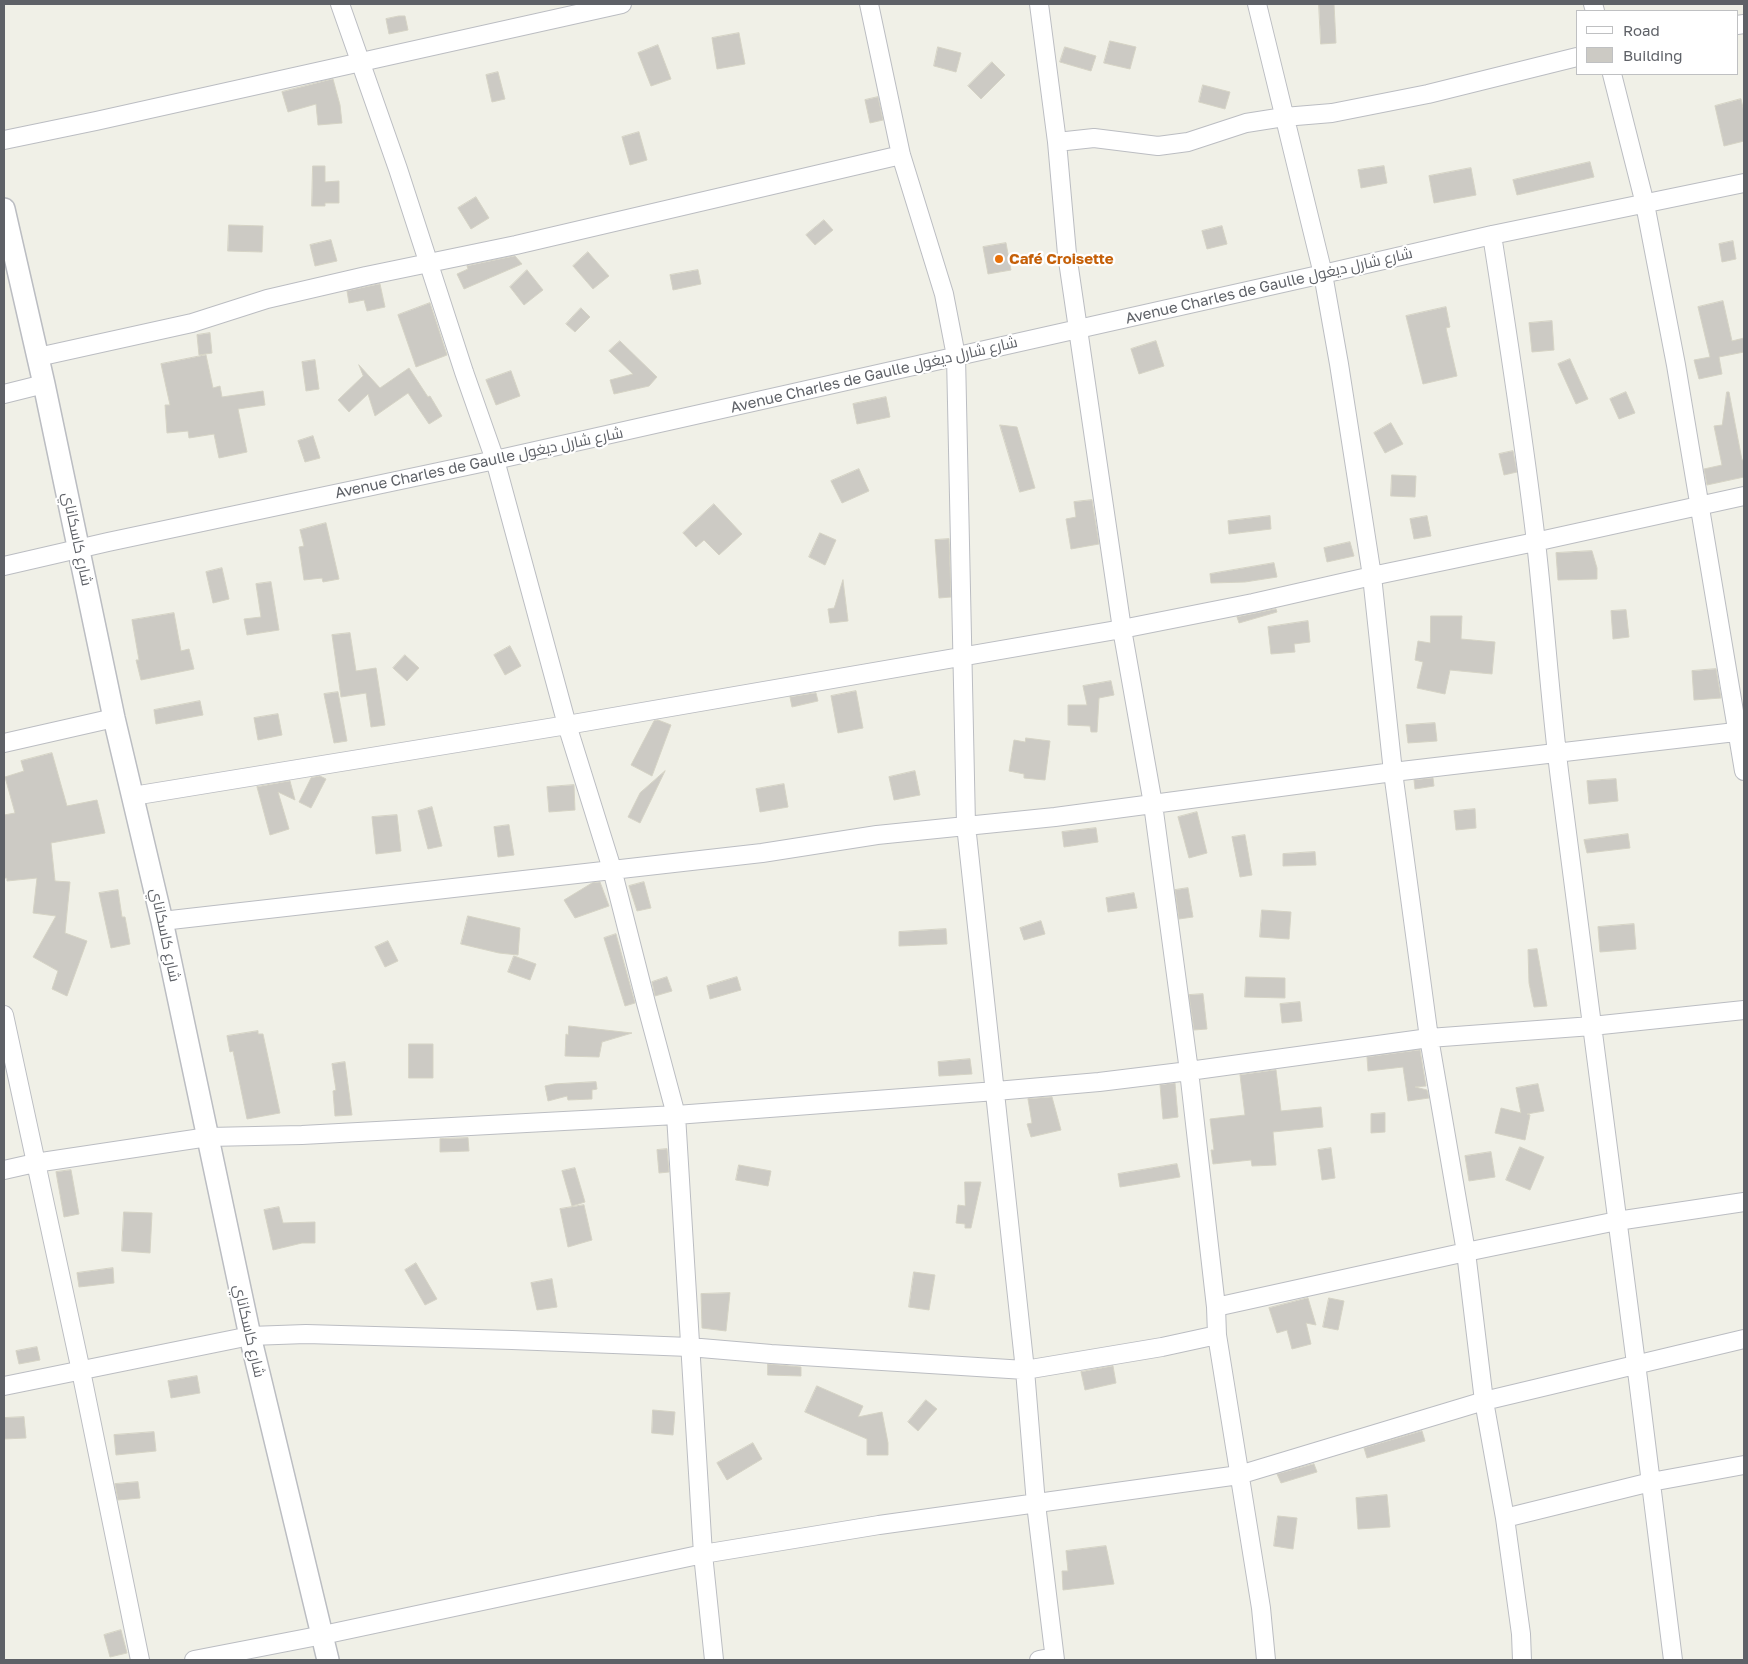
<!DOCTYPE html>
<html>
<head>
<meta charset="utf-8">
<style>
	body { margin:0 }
	#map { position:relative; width:1748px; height:1664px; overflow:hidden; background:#f0f0e7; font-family:"Golos Text",sans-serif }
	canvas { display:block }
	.frame { position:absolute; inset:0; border:5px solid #5e6167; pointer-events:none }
	.legend { position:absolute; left:1576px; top:10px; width:162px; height:65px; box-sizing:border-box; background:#fff; border:1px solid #bfc0c2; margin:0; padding:6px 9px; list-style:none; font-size:15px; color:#5e6167 }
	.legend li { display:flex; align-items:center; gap:10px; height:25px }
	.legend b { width:25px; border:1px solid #bfc0c2 }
</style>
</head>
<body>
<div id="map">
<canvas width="1748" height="1664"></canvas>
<div class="frame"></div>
<ul class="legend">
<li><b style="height:6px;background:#fff"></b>Road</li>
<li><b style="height:14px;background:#cccac4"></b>Building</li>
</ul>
</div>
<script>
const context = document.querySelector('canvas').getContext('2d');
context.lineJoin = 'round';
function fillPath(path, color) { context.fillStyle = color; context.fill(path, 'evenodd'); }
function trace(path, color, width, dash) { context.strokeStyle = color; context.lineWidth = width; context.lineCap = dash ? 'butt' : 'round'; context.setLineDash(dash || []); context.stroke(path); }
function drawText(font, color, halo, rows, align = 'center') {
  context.font = font + ' "Golos Text",Cairo,sans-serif'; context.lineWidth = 4.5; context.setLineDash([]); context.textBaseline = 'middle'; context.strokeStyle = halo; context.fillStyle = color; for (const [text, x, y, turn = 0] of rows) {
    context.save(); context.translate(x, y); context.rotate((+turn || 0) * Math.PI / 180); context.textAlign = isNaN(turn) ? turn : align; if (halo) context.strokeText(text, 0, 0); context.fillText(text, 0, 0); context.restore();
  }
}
const building = new Path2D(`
	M 1319,4 L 1334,4 L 1336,43 L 1321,44 Z
	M 399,16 L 405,16 L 408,30 L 389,34 L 386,19 Z
	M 739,33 L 745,64 L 717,69 L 712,38 Z
	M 1110,41 L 1136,47 L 1130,69 L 1104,63 Z
	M 658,45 L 671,79 L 651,86 L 638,53 Z
	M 938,47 L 961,53 L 956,72 L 934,66 Z
	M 1065,47 L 1096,56 L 1091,71 L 1060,62 Z
	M 992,62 L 1005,75 L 981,99 L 968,86 Z
	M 498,72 L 505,99 L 492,102 L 486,75 Z
	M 333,79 L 340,105 L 342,123 L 318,125 L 316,104 L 288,112 L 282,92 Z
	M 1203,85 L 1230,92 L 1225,109 L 1199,102 Z
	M 878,97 L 883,120 L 870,123 L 865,100 Z
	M 1741,99 L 1744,112 L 1744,141 L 1724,146 L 1715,106 Z
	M 639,132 L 647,160 L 630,165 L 622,137 Z
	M 1590,162 L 1594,177 L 1517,195 L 1513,180 Z
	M 313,166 L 325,166 L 325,182 L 339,181 L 339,203 L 325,203 L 325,206 L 312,206 Z
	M 1384,166 L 1387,183 L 1361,188 L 1358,170 Z
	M 1471,168 L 1476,195 L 1434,203 L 1429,176 Z
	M 476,197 L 489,218 L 471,229 L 458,208 Z
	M 824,220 L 833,230 L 815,245 L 806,235 Z
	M 229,225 L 263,226 L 262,252 L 228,251 Z
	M 1222,226 L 1227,244 L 1207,249 L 1202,231 Z
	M 331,240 L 337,261 L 315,266 L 310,245 Z
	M 1733,241 L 1736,259 L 1722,262 L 1719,244 Z
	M 1006,243 L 1011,270 L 988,274 L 983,247 Z
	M 588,252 L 609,276 L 593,289 L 573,266 Z
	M 515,256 L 522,264 L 464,289 L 457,274 L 468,269 L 467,266 Z
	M 527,270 L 543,290 L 524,305 L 510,287 Z
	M 698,270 L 701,284 L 673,290 L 670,275 Z
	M 380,284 L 385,307 L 367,311 L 364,300 L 349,303 L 347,291 Z
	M 1723,301 L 1732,341 L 1744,338 L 1744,352 L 1719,357 L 1722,374 L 1699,379 L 1694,360 L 1710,357 L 1698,307 Z
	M 430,303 L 447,355 L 416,367 L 398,315 Z
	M 1446,307 L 1450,327 L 1446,328 L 1457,376 L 1423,384 L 1406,316 Z
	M 581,308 L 590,317 L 575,332 L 566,324 Z
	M 1552,321 L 1554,350 L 1532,352 L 1529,323 Z
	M 210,333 L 212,353 L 199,355 L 197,335 Z
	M 620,341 L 657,377 L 649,386 L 614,394 L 610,380 L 633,374 L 609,351 Z
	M 1156,341 L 1164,366 L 1139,374 L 1131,349 Z
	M 206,355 L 213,388 L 220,386 L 222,397 L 263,391 L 265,405 L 238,409 L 247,452 L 219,458 L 214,434 L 189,438 L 188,431 L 167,433 L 165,405 L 170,405 L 161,364 Z
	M 1570,359 L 1588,399 L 1576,404 L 1558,364 Z
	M 315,360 L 319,389 L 306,391 L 302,362 Z
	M 359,365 L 380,388 L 409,368 L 428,397 L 430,396 L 442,416 L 429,424 L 408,393 L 375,416 L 368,394 L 349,412 L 338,400 L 363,376 Z
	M 511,371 L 520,396 L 496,405 L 486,380 Z
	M 1626,392 L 1635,413 L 1619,419 L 1610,399 Z
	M 1727,392 L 1729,392 L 1742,460 L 1744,460 L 1744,477 L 1707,485 L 1704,469 L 1722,465 L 1714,426 L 1722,425 Z
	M 886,397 L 890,417 L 857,424 L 853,404 Z
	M 1391,423 L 1403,444 L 1385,453 L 1374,433 Z
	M 1000,425 L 1017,427 L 1035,488 L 1020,492 Z
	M 313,436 L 320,458 L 305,462 L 298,441 Z
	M 1513,451 L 1517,472 L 1504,475 L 1499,454 Z
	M 859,469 L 869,491 L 842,503 L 831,481 Z
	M 1392,475 L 1416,476 L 1415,497 L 1391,496 Z
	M 1092,500 L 1099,544 L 1071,549 L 1066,519 L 1076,517 L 1074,502 Z
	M 714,504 L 742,534 L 719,555 L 704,540 L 696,547 L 683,533 Z
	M 1270,516 L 1271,529 L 1229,534 L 1228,521 Z
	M 1427,516 L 1431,536 L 1414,539 L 1410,519 Z
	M 326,523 L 339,579 L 323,582 L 322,578 L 304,580 L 299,547 L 304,546 L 300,530 Z
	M 820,533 L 836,540 L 825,565 L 809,557 Z
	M 949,539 L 951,597 L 939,598 L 935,540 Z
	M 1350,542 L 1354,556 L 1327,562 L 1324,548 Z
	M 1592,551 L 1597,568 L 1597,579 L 1558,580 L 1556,553 Z
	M 1274,563 L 1277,577 L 1245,582 L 1211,583 L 1210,574 Z
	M 222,568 L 229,599 L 213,603 L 206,572 Z
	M 843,580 L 848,621 L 830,623 L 828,609 L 834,608 Z
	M 271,582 L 279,630 L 247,635 L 244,619 L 261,617 L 256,584 Z
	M 1276,609 L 1277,612 L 1239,623 L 1237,617 Z
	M 1626,610 L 1629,637 L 1613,639 L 1611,611 Z
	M 174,613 L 181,651 L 189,649 L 194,669 L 141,680 L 136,660 L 139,660 L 132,620 Z
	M 1431,616 L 1462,616 L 1461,639 L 1495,642 L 1492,674 L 1450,670 L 1445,694 L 1417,688 L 1423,662 L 1415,660 L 1418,641 L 1430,643 Z
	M 1308,621 L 1310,642 L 1294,644 L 1295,652 L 1271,654 L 1268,627 Z
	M 350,633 L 356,671 L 376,668 L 385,725 L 371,727 L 366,693 L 341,697 L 332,635 Z
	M 510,646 L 521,666 L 505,675 L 494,655 Z
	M 405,655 L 419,668 L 407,681 L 393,668 Z
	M 1716,669 L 1721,698 L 1694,700 L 1692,671 Z
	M 1111,681 L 1114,695 L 1099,698 L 1097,732 L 1091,732 L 1090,726 L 1068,725 L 1068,705 L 1087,705 L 1083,686 Z
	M 856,691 L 863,728 L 838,733 L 831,696 Z
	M 338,692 L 347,741 L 334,743 L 324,694 Z
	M 816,693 L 818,701 L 792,707 L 790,697 Z
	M 200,701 L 203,715 L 156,724 L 154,710 Z
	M 278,714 L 282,735 L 258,740 L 254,718 Z
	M 658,720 L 671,725 L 652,776 L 631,765 L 654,721 Z
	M 1435,723 L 1437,741 L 1408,743 L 1406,725 Z
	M 1026,738 L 1050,741 L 1045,780 L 1024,778 L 1024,774 L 1009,771 L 1014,740 L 1025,742 Z
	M 52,753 L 67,806 L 97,800 L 105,833 L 51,843 L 55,881 L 70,882 L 65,933 L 87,941 L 67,996 L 52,989 L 58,971 L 33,957 L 56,916 L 33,913 L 37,878 L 7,881 L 7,878 L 4,878 L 4,815 L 15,813 L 5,777 L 24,771 L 21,761 Z
	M 665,771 L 640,823 L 628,817 L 640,793 Z
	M 915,771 L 920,795 L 894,800 L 889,777 Z
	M 320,776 L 326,779 L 311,808 L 299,802 L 311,778 Z
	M 1433,778 L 1434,786 L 1415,789 L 1414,780 Z
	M 1616,779 L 1618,801 L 1589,804 L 1587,781 Z
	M 290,781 L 295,800 L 278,792 L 289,829 L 270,835 L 257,787 Z
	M 784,784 L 788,807 L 760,812 L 756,789 Z
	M 574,785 L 575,810 L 549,812 L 547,787 Z
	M 432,807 L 442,846 L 428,849 L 418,811 Z
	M 1475,809 L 1476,828 L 1456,830 L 1454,811 Z
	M 1197,812 L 1207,853 L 1189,858 L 1178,817 Z
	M 397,815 L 401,851 L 376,854 L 372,817 Z
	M 509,825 L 514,855 L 498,857 L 494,827 Z
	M 1096,828 L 1098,842 L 1064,847 L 1062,832 Z
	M 1628,834 L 1630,848 L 1587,853 L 1584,840 Z
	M 1245,835 L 1252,875 L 1240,877 L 1232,837 Z
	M 1315,852 L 1316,865 L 1283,866 L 1283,854 Z
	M 600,882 L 609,906 L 575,918 L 564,900 L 592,883 Z
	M 644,882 L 651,908 L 637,911 L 629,886 Z
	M 1188,888 L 1193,917 L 1179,919 L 1175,890 Z
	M 118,890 L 122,917 L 125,917 L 130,944 L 111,948 L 99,893 Z
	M 1134,893 L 1137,908 L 1108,912 L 1106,898 Z
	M 1262,910 L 1291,912 L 1289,939 L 1260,937 Z
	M 468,916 L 520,928 L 518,955 L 499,953 L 461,944 Z
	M 1041,921 L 1045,934 L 1024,940 L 1020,928 Z
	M 1634,924 L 1636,949 L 1600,952 L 1598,927 Z
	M 946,929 L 947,944 L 899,946 L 899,932 Z
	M 616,934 L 635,1003 L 625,1006 L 604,938 Z
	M 388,941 L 398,961 L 385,967 L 375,947 Z
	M 1537,949 L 1547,1006 L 1534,1007 L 1529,983 L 1528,950 Z
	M 514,956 L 536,964 L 530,980 L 508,972 Z
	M 667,977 L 672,991 L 655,996 L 652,982 Z
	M 737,977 L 741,990 L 710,999 L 707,986 Z
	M 1246,977 L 1285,978 L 1285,998 L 1245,997 Z
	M 1203,994 L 1207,1029 L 1194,1030 L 1189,995 Z
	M 1300,1002 L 1302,1021 L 1282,1023 L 1280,1004 Z
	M 569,1026 L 632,1033 L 602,1042 L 599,1057 L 565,1056 L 566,1034 L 568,1035 Z
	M 258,1031 L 258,1034 L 263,1034 L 280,1113 L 247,1119 L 233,1051 L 230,1052 L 227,1036 Z
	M 409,1044 L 433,1044 L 433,1078 L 409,1078 Z
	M 1420,1050 L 1426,1086 L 1415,1087 L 1427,1090 L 1429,1098 L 1408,1101 L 1403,1067 L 1368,1071 L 1367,1057 Z
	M 970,1059 L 972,1074 L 939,1076 L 938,1062 Z
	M 345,1062 L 352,1115 L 335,1116 L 333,1091 L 336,1090 L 332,1064 Z
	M 1276,1070 L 1281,1111 L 1321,1107 L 1323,1127 L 1273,1132 L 1276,1165 L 1252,1166 L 1251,1160 L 1213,1164 L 1211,1150 L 1214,1150 L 1210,1119 L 1245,1115 L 1240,1075 Z
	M 596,1082 L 597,1089 L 592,1090 L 592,1099 L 568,1100 L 567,1096 L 548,1101 L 545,1086 L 554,1084 Z
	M 1175,1083 L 1178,1117 L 1163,1119 L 1160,1085 Z
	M 1538,1084 L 1544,1111 L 1527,1114 L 1530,1115 L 1525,1140 L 1495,1133 L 1501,1108 L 1521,1113 L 1516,1088 Z
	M 1052,1097 L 1061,1130 L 1031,1137 L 1027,1124 L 1032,1123 L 1028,1099 Z
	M 1385,1113 L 1385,1132 L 1371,1133 L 1371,1114 Z
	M 468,1138 L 469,1151 L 440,1152 L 440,1139 Z
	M 1520,1147 L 1544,1157 L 1530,1190 L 1506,1180 Z
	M 1331,1148 L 1335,1178 L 1322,1180 L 1318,1150 Z
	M 667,1149 L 669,1172 L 659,1173 L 657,1150 Z
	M 1491,1152 L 1495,1177 L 1469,1181 L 1465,1156 Z
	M 1177,1164 L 1180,1177 L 1120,1187 L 1118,1174 Z
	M 739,1165 L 771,1171 L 768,1186 L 736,1180 Z
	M 575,1168 L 585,1202 L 572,1206 L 562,1171 Z
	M 71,1170 L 79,1214 L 64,1217 L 56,1172 Z
	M 965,1182 L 981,1182 L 971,1228 L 965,1228 L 965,1224 L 956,1223 L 958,1205 L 965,1206 Z
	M 584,1205 L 592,1240 L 568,1247 L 560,1209 Z
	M 279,1207 L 283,1223 L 315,1222 L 315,1243 L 302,1243 L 273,1250 L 264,1210 Z
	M 124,1212 L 152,1213 L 150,1253 L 122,1251 Z
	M 416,1263 L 437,1299 L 425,1305 L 405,1270 Z
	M 113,1268 L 114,1283 L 79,1287 L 77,1273 Z
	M 914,1272 L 935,1275 L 929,1310 L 909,1307 Z
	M 552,1279 L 557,1307 L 537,1310 L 531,1283 Z
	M 730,1293 L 726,1331 L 702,1328 L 701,1294 Z
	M 1308,1298 L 1316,1325 L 1306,1323 L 1311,1344 L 1292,1349 L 1287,1330 L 1277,1333 L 1269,1308 Z
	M 1329,1298 L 1344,1301 L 1338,1330 L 1323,1327 Z
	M 37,1347 L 40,1360 L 19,1364 L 16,1351 Z
	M 768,1364 L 801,1367 L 801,1376 L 768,1375 Z
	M 1113,1366 L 1116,1383 L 1085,1390 L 1081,1372 Z
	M 197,1376 L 200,1393 L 171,1398 L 168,1381 Z
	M 817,1386 L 863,1406 L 858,1417 L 882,1412 L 888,1443 L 888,1455 L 867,1455 L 867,1439 L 805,1412 Z
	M 926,1400 L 937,1409 L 918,1431 L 908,1422 Z
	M 653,1410 L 675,1412 L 673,1435 L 652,1433 Z
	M 24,1417 L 26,1438 L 4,1439 L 4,1418 Z
	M 1422,1431 L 1425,1441 L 1367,1458 L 1364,1448 Z
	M 154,1432 L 156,1451 L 116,1455 L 114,1435 Z
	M 753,1443 L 762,1459 L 727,1480 L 717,1463 Z
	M 1314,1464 L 1317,1472 L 1281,1483 L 1277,1474 Z
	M 138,1482 L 140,1498 L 118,1500 L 115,1484 Z
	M 1387,1495 L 1390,1527 L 1358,1529 L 1356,1498 Z
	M 1278,1516 L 1297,1518 L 1293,1549 L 1274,1546 Z
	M 1106,1546 L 1114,1584 L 1063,1590 L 1062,1571 L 1068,1571 L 1066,1551 Z
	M 121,1630 L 127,1653 L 110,1657 L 104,1635 Z`);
fillPath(building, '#cccac4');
trace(building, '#d5d3c5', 1);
const minor = new Path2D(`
	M 340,4 L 398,169 L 464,372 L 495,460 L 567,725 L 612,869 L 646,1003 L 676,1115 L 703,1554 L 714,1660
	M 869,4 L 901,155 L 944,294 L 956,356 L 966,825 L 1025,1370 L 1036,1504 L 1055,1660
	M 1039,4 L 1057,142 L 1067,254 L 1122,629 L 1153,804 L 1189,1071 L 1216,1307 L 1217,1335 L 1261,1608 L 1266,1660
	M 1257,4 L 1323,274 L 1339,364 L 1372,576 L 1393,772 L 1429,1038 L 1466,1252 L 1484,1401 L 1505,1518 L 1521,1634 L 1522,1660
	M 1593,4 L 1595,11
	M 1737,25 L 1744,24
	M 1612,74 L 1645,204 L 1676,365 L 1744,771
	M 4,140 L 96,121 L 622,4
	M 1057,142 L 1094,138 L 1158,146 L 1188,142 L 1246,123 L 1284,117 L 1332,113 L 1428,94 L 1577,57
	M 1492,235 C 1508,337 1524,439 1536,542 C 1545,621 1550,700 1560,779 C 1597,1073 1638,1366 1673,1660
	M 38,357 L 192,323 L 267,299 L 366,276 L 516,245 L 901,155
	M 4,394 L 44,384
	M 4,566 L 108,542 L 495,460 L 1323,274 L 1492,235 L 1744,183
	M 4,743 L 114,718
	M 133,796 L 567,725 L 1122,629 L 1253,603 L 1372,576 L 1535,542 L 1744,496
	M 162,921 L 762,853 L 877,835 L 1055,817 L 1393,772 L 1744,731
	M 4,1015 L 81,1371 L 140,1660
	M 4,1170 L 35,1163 L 208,1137 L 302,1135 L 676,1115 L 996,1091 L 1099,1082 L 1189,1071 L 1429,1038 L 1592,1026 L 1744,1010
	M 1216,1307 L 1466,1252 L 1617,1221 L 1744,1202
	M 4,1386 L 250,1336 L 306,1334 L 512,1340 L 689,1347 L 771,1354 L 1025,1370 L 1162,1347 L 1217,1335
	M 1505,1518 L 1651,1482 L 1744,1465
	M 194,1660 L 323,1635 L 703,1554 L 879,1525 L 1239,1475 L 1484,1401 L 1744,1339
	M 1039,1660 L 1054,1657`);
const tertiary = new Path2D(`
	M 4,209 L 44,384 L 114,718 L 162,921 L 250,1336 L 328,1660`);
trace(minor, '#bbbdc2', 20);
trace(tertiary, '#bbbdc2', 24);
trace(minor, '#fff', 18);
trace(tertiary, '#fff', 21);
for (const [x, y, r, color] of [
	[999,259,5,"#e8710a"]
]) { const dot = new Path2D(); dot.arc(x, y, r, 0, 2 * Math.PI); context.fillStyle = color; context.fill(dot); trace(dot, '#fff', 2); }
drawText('bold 15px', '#c56008', '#fff', [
	["Café Croisette",1009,259]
], 'left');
drawText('15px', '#5e6167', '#fff', [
	["Avenue Charles de Gaulle شارع شارل ديغول",1269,286,-13],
	["Avenue Charles de Gaulle شارع شارل ديغول",874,375,-13],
	["Avenue Charles de Gaulle شارع شارل ديغول",479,463,-12],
	["شارع كاسكاناي",77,539,78],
	["شارع كاسكاناي",165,935,78],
	["شارع كاسكاناي",249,1331,77]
]);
</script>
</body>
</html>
